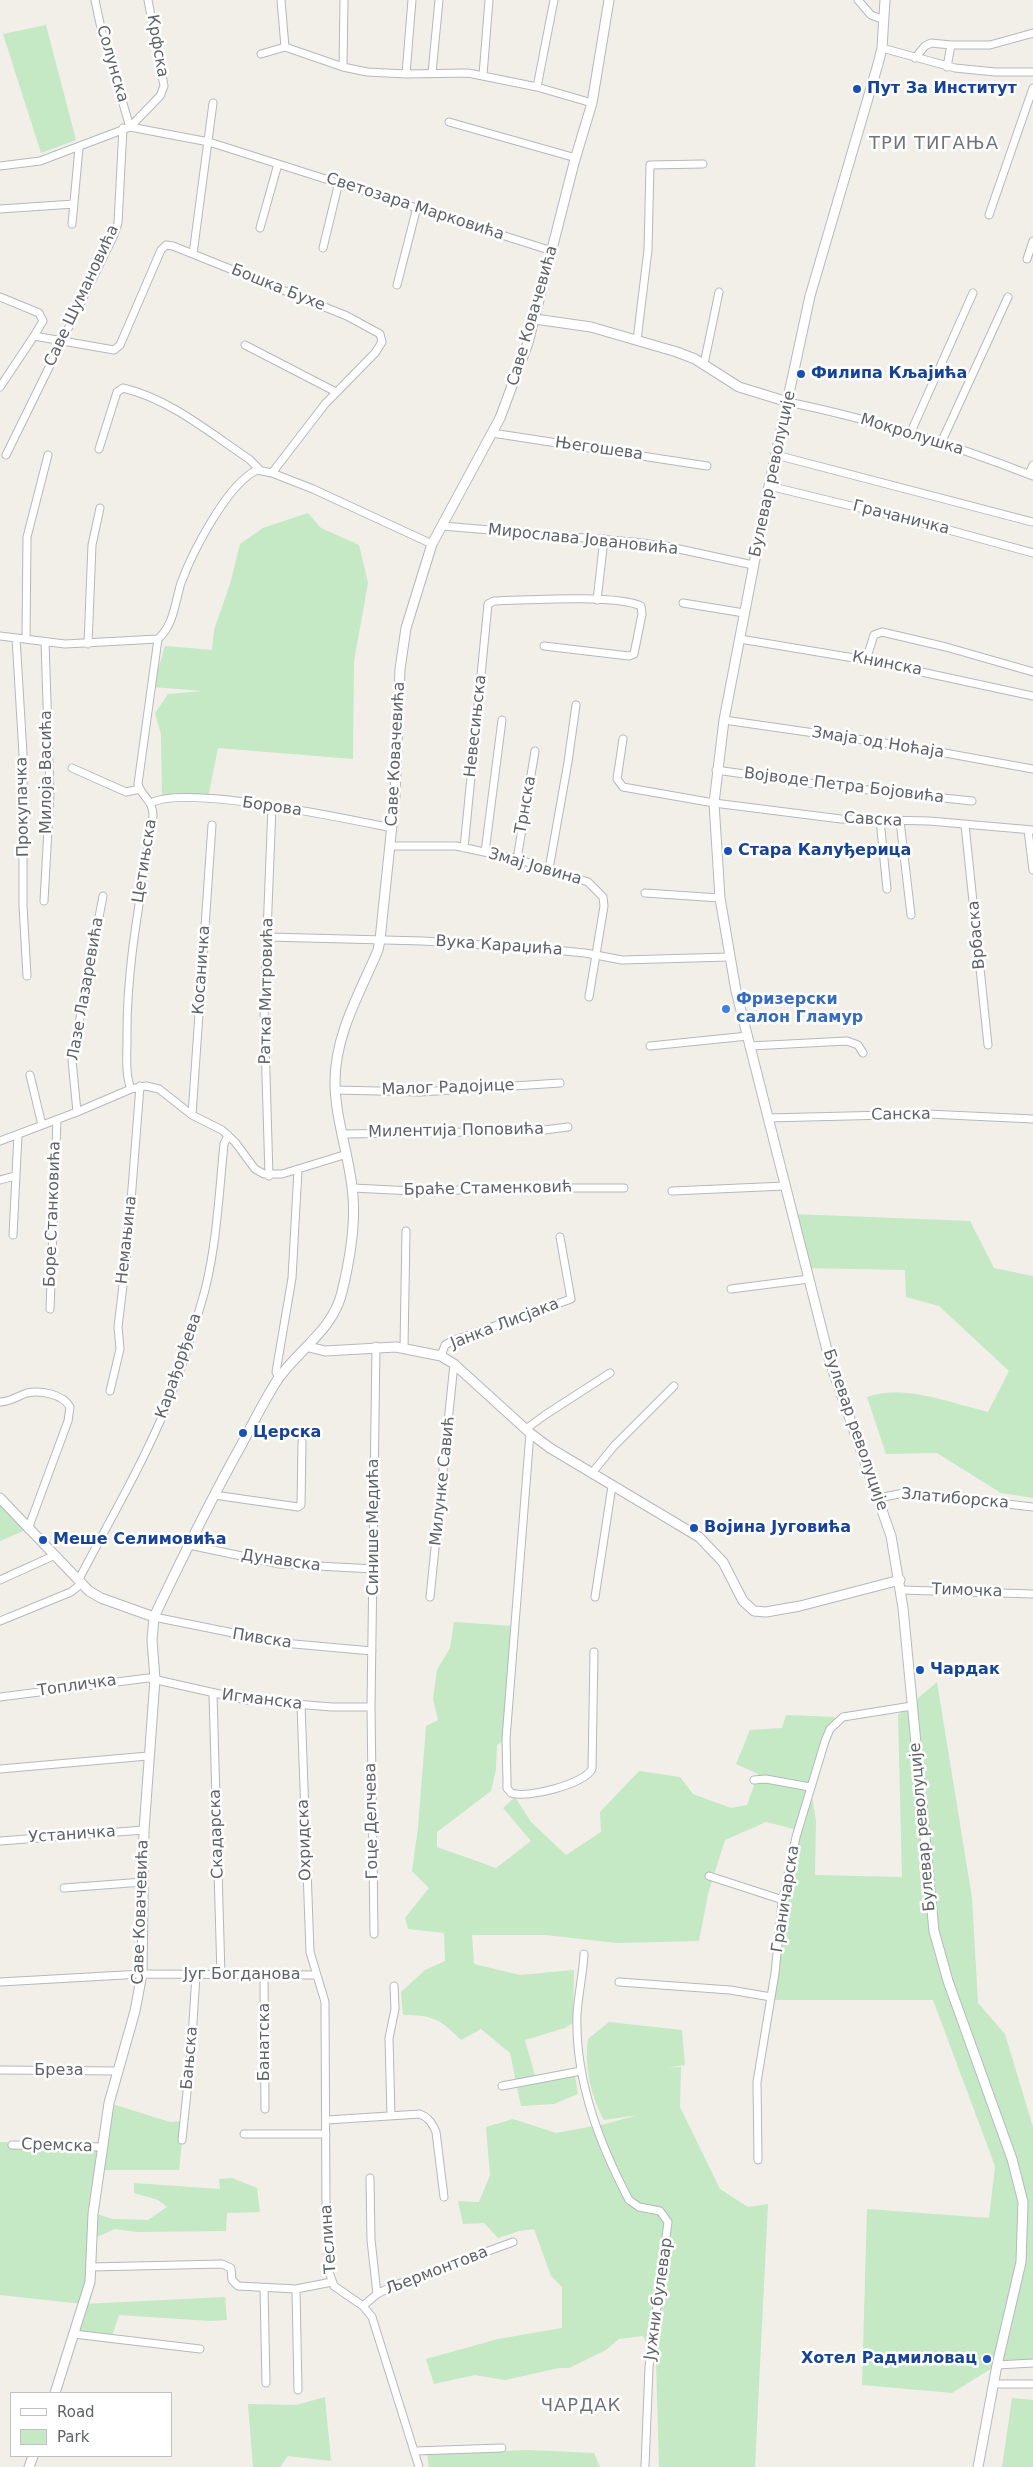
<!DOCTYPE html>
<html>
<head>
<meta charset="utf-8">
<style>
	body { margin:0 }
	#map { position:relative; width:1033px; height:2467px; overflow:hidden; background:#f1efe8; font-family:"DejaVu Sans",sans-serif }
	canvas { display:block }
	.legend { position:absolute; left:10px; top:2392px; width:162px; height:65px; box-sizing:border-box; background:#fff; border:1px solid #bfc1c3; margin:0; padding:6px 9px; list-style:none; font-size:15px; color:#5f6368 }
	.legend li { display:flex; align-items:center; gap:10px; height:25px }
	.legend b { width:25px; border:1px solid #bfc1c3 }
</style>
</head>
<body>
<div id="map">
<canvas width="1033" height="2467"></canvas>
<ul class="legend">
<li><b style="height:6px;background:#fff"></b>Road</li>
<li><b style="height:14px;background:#c5e8c5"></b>Park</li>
</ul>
</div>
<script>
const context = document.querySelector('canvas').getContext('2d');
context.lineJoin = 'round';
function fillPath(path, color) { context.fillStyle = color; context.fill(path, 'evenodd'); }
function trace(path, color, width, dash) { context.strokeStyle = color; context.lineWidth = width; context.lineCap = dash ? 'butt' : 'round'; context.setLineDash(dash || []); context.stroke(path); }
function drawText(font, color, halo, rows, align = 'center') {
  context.font = font + ' "DejaVu Sans",sans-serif'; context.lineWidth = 5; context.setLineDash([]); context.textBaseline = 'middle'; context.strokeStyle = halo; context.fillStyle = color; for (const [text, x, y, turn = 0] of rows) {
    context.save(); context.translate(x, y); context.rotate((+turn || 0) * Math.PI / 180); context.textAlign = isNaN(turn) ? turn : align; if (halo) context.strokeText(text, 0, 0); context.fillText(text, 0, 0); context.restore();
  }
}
fillPath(new Path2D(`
	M 46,25 L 76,140 L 41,153 L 3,34 Z
	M 308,513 L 321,528 L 359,545 L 368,583 L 354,661 L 353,759 L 218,748 L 208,798 L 162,798 L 161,734 L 155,713 L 168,694 L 203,691 L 153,687 L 165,646 L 212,650 L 214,630 L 230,584 L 240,544 L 263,528 Z
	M 793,1214 L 970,1221 L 994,1268 L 1033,1276 L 1033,1498 L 1001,1493 L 937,1453 L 886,1454 L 867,1397 C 905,1384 950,1403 988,1412 L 1009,1371 L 939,1306 L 906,1297 L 905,1270 L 806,1268 Z
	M 0,1499 L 28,1529 L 0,1541 Z
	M 454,1622 L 513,1626 L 506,1739 L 497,1745 L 496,1769 L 491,1791 L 437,1832 L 437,1847 L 496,1868 L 531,1841 L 503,1808 L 515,1797 L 531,1822 L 566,1855 L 601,1832 L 600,1812 L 639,1771 L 680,1777 L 693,1794 L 731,1808 L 747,1805 L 758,1774 L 736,1764 L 750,1730 L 782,1728 L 786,1715 L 835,1717 L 811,1791 L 816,1821 L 815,1875 L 902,1877 L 898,1715 L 937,1682 L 972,1898 L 978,2003 L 1005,2034 L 1033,2127 L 1033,2363 L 997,2365 L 952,2393 L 862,2385 L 867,2209 L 989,2218 L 995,2166 L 933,2000 L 770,2000 L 783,1900 L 798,1830 L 766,1822 L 725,1840 L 708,1894 L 699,1941 L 616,1943 L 546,1935 L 472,1935 L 474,1964 L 520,1975 L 574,1970 L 573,2023 L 565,2028 L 525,2040 L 537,2083 L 575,2076 L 578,2094 L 554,2104 L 521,2106 L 510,2053 L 481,2029 L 461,2040 C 440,2019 433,2015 403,2015 L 401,1992 L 425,1970 L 445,1961 L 444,1933 L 408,1929 L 405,1918 L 429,1888 L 412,1871 L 418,1828 L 426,1726 L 438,1720 L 433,1699 L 437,1670 L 450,1648 Z
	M 609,2022 L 682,2030 L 685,2065 L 667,2068 L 681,2067 L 680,2107 L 720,2189 L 748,2207 L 768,2204 L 755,2467 L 659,2467 L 656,2363 L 643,2336 L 619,2339 L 606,2350 L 569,2368 L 559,2368 L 505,2380 L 475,2375 L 434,2384 L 426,2359 L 498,2339 L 562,2328 L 562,2287 L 551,2276 L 534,2229 L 519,2231 L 498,2238 L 484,2223 L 463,2224 L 458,2201 L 479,2202 L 490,2175 L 486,2127 L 513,2119 L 556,2133 L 605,2124 L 638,2115 L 604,2120 C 591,2096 584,2067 588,2039 Z
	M 109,2103 L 170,2122 L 184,2121 L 179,2170 L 99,2170 L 93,2213 L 113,2219 L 148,2220 L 167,2207 L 158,2200 L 134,2193 L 134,2183 L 220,2189 L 219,2179 L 232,2178 L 257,2188 L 260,2212 L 227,2213 L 226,2231 L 137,2232 L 115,2229 L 92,2239 L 83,2304 L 225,2297 L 227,2320 L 210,2321 L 119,2315 L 111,2339 L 74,2334 L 82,2304 L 0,2295 L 0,2142 L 102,2147 Z
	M 325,2397 L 331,2461 L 288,2456 L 280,2467 L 253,2467 L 248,2404 L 296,2405 Z
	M 1012,2398 L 1033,2400 L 1033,2467 L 1002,2467 Z
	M 528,2450 L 594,2453 L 600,2467 L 429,2467 L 427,2454 Z`), '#c5e8c5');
const minor = new Path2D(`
	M 95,0 L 102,33 L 130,127 L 209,142 L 552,251
	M 281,0 L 285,47
	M 858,0 L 871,15 L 884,20
	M 882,48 L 955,68 L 995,72 L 1033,72
	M 261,54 L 285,47 L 343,67 L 367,72 L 406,74 L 468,73 L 537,87 L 592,103
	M 915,58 L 925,46 L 931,43 L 951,45 L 990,45 L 1033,33
	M 343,67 L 344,0
	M 947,67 L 951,45
	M 432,73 L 439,0
	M 406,74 L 412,0
	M 483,75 L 489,0
	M 537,87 L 554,0
	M 449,122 L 576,158
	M 0,166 L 40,161 L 130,127 L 160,96 L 164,86 L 148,0
	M 0,209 L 74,204
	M 989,215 L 1033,88
	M 72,224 L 79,148
	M 260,228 L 278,164
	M 323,248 L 339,182
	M 193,254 L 213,103
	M 1027,259 L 1033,241
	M 397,285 L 417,207
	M 0,297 L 39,313 L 43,321 L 34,336 L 114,350 L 120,345 L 161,250 L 166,245 L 173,246 L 347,316 L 380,334 L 382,342 L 375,353 L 325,404 L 272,473
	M 637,340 L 648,250 L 650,165 L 703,164
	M 245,345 L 336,392
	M 704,364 L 719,292
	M 0,387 L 34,336
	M 788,402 C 871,419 954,445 1033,476
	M 492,433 L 707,466
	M 910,434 L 973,293
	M 941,443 L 1008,297
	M 99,449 L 117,392 L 123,388 C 170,399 210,433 249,459 L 260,470
	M 6,455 L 114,235 L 118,223 L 123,128
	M 776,455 L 1032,522
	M 1029,474 L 1033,465
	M 769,486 L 938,527 L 1033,553
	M 442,526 L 633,542 L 665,546 L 753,565
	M 597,600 L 604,539
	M 683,603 L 744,613
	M 0,636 L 65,644 L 158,639 C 174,625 175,602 181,583 C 192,553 227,484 257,470 L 272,473 L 313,489 L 432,544
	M 16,638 L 23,754 L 23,906 L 27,976
	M 26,639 L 27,537 L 48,455
	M 740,639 L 866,660 L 1033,696
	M 88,644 L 92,545 L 100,508
	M 866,660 L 874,635 L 882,632 L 946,647 L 1033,672
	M 724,720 L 912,747 L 1033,769
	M 623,739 L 617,779 L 623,787 L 714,803 L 841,819 L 929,821 L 1033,830
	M 72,768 L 126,792 L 140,789
	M 716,770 L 830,786 L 972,801
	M 151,803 C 185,784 348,819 392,828
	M 880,820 L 887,889
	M 900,821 L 911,915
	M 965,825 L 988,1045
	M 1028,830 L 1033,870
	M 390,846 L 456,846 L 517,859 L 588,882 L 603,897 L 604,906 L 589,997
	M 464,848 L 488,604 L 494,601 C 526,600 616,594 641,606 L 642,614 L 634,654 L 629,656 L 544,646
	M 485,852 L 502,720
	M 517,859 L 535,751
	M 549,869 L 568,762 L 576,705
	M 645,893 L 720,898
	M 44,901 L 50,793 L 45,642
	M 268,937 L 423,941 L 544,949 L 585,953 L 622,960 L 729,957
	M 650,1046 L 748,1036
	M 750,1046 L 847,1041 L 858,1045 L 863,1053
	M 30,1075 L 42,1125
	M 131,1089 C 125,1074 127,1055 127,1040 C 126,964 142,891 153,816 C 153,799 142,798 138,784 L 158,639
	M 335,1090 L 420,1092 L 560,1083
	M 77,1112 L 72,1060 L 103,896
	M 192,1115 L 212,825
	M 768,1118 L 928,1114 L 1033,1119
	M 344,1134 L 536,1131 L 568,1127
	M 0,1141 L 77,1112 L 131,1089 L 146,1086 L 159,1089 L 192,1115 L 222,1130 L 235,1142 L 255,1169 L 264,1174 L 282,1174 L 347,1154
	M 269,1176 L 264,1008 L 272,807
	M 0,1180 L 15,1176
	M 353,1188 L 433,1192 L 485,1188 L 624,1188
	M 672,1191 L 785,1186
	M 13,1235 L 18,1135
	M 731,1289 L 809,1279
	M 50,1309 L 57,1120
	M 404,1347 L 406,1231
	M 441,1356 L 445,1345 L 452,1341 L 571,1299 L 560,1237
	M 279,1378 L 276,1372 L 292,1278 L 298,1170
	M 110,1391 L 120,1349 L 118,1327 L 127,1252 L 140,1086
	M 0,1402 C 10,1402 18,1396 27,1393 C 40,1390 63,1394 70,1407 L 68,1421 L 28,1529
	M 526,1429 L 545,1415 L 610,1373
	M 530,1433 L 506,1739 L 507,1781 L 507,1788 L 511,1793 C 527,1799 584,1784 592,1769 L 594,1652
	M 592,1473 L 614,1446 L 674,1386
	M 214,1495 L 298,1507 L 301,1505 L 302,1442
	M 878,1498 L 904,1493 L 921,1494 L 1033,1507
	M 189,1545 L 280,1564 L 374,1569
	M 0,1580 L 53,1556
	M 78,1581 C 108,1523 142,1466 167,1405 C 182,1368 194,1329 205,1290 C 217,1242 219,1193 224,1144 L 228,1135
	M 901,1590 L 1033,1594
	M 430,1597 L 454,1364
	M 595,1597 L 612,1486
	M 154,1617 L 283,1643 L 372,1651
	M 0,1621 L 71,1592 L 81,1584
	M 213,1694 L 221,1975
	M 0,1697 L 148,1678 L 246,1700 L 332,1707 L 371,1707
	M 301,1705 L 310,1952 L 325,2002 L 326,2210 L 329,2272 L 334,2286 L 363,2306 L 372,2317 L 419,2467
	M 0,1769 L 148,1756
	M 754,1780 L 766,1779 L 810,1787
	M 0,1841 L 144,1830
	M 709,1876 L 783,1900
	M 64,1888 L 143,1882
	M 374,1934 L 371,1707 L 376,1346
	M 584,1954 C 583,1975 578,1995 577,2015 C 575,2080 599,2143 629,2200 L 639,2207 L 660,2211 L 668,2222 L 649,2367 L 645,2467
	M 264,1976 L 265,2109
	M 0,1982 L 142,1974 L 316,1975
	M 619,1982 L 730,1990 L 771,1997
	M 0,2070 L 118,2071
	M 502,2086 L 581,2071
	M 391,2116 L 389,2038 L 395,2009 L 394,1986
	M 327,2120 L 420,2114 C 429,2118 432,2123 436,2132 L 444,2197
	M 244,2134 L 326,2134
	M 182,2140 L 191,2054 L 196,1975
	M 12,2145 L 102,2147
	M 758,2160 L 757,2082 L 775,1973 L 782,1903 L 796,1837 L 825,1741 L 830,1729 L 843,1717 L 912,1706
	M 370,2178 L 371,2240 L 377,2294
	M 91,2267 L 222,2264 L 231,2268 L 232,2280 L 238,2286 L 296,2289 L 332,2282
	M 264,2288 L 266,2383
	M 296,2289 L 298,2390
	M 363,2306 L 377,2294 L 393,2286 L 513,2242
	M 74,2334 L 200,2349
	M 997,2365 L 1033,2363
	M 993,2384 L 1033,2384
	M 415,2451 L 502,2448`);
const tertiary = new Path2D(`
	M 535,319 L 591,327 L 677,352 L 695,359 L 739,387 L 788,402
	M 309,1347 L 325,1351 L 396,1347 L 441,1356 L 454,1364 L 530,1433 L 550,1448 L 699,1537 L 723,1562 L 743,1601 L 754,1611 L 766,1612 L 800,1606 L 900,1580
	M 0,1498 L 89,1591 L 101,1598 L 154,1617
	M 55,2393 L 90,2282 L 93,2214 L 109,2103 L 135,2011 L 142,1974 L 144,1830 L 155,1679 L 152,1640 L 154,1617 C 182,1558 211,1499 243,1442 C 254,1421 265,1399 278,1379 C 299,1349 333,1330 342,1292 C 350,1259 357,1221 352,1187 C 348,1152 335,1117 335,1082 C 335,1034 360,993 378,950 L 380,940 L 395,796 L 400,669 L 406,628 L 432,544 L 500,418 L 528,343 L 574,163 L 592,103 L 609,0
	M 29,2467 L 33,2456`);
const secondary = new Path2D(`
	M 885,0 L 882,48 L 878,64 L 810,296 L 769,486 L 724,720 L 714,803 L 720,898 L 736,991 L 830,1362 L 891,1536 L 903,1608 L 934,1931 L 948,1981 L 1012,2159 L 1023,2202 L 1021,2262 L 997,2365 L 978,2467`);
trace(minor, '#b5b8bc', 9);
trace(tertiary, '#b5b8bc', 11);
trace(secondary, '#b6babf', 11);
trace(minor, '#fff', 7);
trace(tertiary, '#fff', 9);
trace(secondary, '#fff', 9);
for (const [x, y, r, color] of [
	[857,89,5,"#1a4fb4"],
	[801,374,5,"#1a4fb4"],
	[728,851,5,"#1a4fb4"],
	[726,1009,5,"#3f7fe0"],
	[243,1433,5,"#1a4fb4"],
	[694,1528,5,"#1a4fb4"],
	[43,1540,5,"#1a4fb4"],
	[920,1670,5,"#1a4fb4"],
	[987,2359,5,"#1a4fb4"]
]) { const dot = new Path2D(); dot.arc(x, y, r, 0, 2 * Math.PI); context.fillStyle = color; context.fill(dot); trace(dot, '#fff', 2); }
drawText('16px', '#5f6368', '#fff', [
	["Крфска",157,46,80],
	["Солунска",112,64,74],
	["Светозара Марковића",415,207,18],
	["Бошка Бухе",278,288,22],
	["Саве Шумановића",82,296,-65],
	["Саве Ковачевића",533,316,-74],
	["Мокролушка",912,435,17],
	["Његошева",599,449,8],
	["Булевар револуције",773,474,-78],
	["Грачаничка",901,518,14],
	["Мирослава Јовановића",583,540,6],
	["Книнска",887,664,11],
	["Невесињска",476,726,-84],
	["Змаја од Ноћаја",878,743,9],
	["Саве Ковачевића",396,754,-87],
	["Милоја Васића",47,772,-90],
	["Војводе Петра Бојовића",844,786,7],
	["Трнска",526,805,-80],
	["Прокупачка",23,807,-91],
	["Борова",272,807,8],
	["Савска",873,820,3],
	["Цетињска",145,861,-81],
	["Змај Јовина",535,867,16],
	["Врбаска",977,935,-95],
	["Вука Караџића",499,946,4],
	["Косаничка",202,970,-86],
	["Лазе Лазаревића",86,989,-80],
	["Ратка Митровића",267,991,-89],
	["Малог Радојице",448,1088,-2],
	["Санска",901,1115,-1],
	["Милентија Поповића",456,1131,-1],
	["Браће Стаменковић",488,1189,-1],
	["Боре Станковића",53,1214,-88],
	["Немањина",127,1240,-84],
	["Јанка Лисјака",505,1324,-21],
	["Карађорђева",179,1366,-71],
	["Булевар револуције",855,1430,71],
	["Милунке Савић",443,1481,-84],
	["Златиборска",955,1499,5],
	["Синише Медића",374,1527,-90],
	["Дунавска",281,1561,8],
	["Тимочка",967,1591,2],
	["Пивска",262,1639,9],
	["Топличка",77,1686,-8],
	["Игманска",262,1700,7],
	["Гоце Делчева",372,1821,-91],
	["Булевар револуције",923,1827,-95],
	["Скадарска",217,1834,-92],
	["Устаничка",72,1835,-4],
	["Охридска",305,1840,-92],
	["Граничарска",786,1899,-81],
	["Саве Ковачевића",141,1912,-88],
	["Југ Богданова",242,1975],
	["Банатска",265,2042,-90],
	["Бањска",190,2058,-85],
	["Бреза",59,2071],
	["Сремска",57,2146,2],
	["Теслина",329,2239,-94],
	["Љермонтова",437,2271,-21],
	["Јужни булевар",659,2299,-82]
]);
drawText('bold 16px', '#164399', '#fff', [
	["Пут За Институт",867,89],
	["Филипа Кљајића",811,374],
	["Стара Калуђерица",738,851],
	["Церска",253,1433],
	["Војина Југовића",704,1528],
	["Меше Селимовића",53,1540],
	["Чардак",930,1670],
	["Хотел Радмиловац",977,2359,"right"]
], 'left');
drawText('bold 16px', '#366cbe', '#fff', [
	["Фризерски",736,1000],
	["салон Гламур",736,1018]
], 'left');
context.letterSpacing = '1px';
drawText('18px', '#70757a', '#fff', [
	["ТРИ ТИГАЊА",934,144],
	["ЧАРДАК",581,2406]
]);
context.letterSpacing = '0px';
</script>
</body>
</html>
